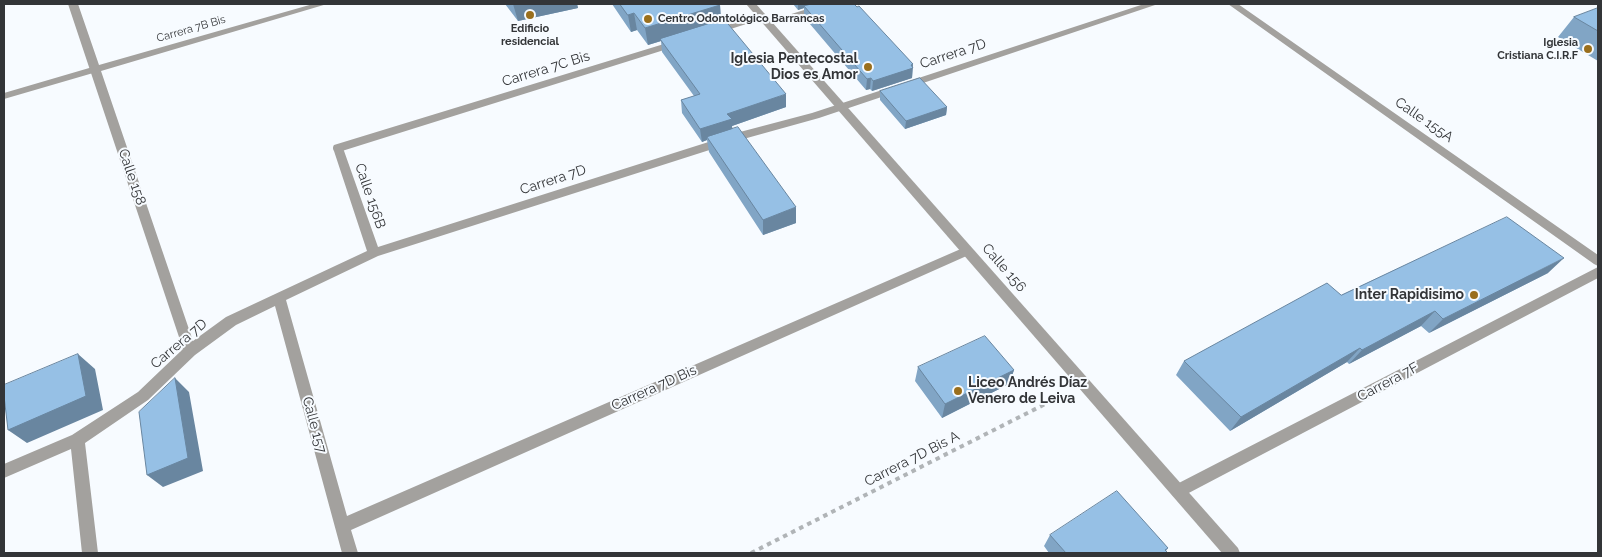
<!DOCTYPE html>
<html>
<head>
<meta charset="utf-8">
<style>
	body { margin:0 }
	#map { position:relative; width:1602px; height:557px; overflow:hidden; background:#f7fbff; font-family:Raleway,sans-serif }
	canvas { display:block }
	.frame { position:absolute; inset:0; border:5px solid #333538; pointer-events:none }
</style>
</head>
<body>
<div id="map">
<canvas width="1602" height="557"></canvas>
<div class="frame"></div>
</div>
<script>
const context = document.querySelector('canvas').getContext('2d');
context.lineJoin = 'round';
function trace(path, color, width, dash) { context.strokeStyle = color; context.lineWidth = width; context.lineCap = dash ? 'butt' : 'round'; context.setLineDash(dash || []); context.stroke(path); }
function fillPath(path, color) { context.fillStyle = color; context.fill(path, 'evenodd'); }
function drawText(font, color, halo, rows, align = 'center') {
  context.font = font + ' Raleway,sans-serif'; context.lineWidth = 4; context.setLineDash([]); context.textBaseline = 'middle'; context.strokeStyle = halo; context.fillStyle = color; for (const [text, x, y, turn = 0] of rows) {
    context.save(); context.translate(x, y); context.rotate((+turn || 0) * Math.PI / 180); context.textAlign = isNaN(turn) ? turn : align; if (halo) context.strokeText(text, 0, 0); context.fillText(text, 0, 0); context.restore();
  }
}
trace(new Path2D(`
	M 751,553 L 1059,397`), '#b0b4b7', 4, [4.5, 4.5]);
fillPath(new Path2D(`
	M 762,13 L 765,14 L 765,18 L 715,34 L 710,31 Z
	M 677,40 L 680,41 L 680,45 L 342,151 L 334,151 L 333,148 L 334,145 Z
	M 96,66 L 100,67 L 100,71 L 4,99 L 4,93 Z`), '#a3a19e');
fillPath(new Path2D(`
	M 68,4 L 78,4 L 99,65 L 313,4 L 327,4 L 101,71 L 193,341 L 226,317 L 367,251 L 333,148 L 334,145 L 342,145 L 343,148 L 378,247 L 740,132 L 812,113 L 1144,4 L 1158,4 L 819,118 L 747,138 L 378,256 L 286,300 L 347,516 L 963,248 L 967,246 L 973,251 L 971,254 L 351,530 L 358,553 L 342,553 L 275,306 L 236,325 L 195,355 L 148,400 L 85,443 L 98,553 L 82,553 L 71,449 L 4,478 L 4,464 L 72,435 L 138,392 L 183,349 Z
	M 823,4 L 837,4 L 771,25 L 765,25 L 763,23 Z
	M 1228,4 L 1238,4 L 1598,255 L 1598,266 L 1594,264 Z
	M 1598,267 L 1598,278 L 1183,496 L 1178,498 L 1173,496 L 1171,491 L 1173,486 Z`), '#a3a19e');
fillPath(new Path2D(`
	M 746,4 L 756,4 L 1238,548 L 1240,553 L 1222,553 Z`), '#a3a19e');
fillPath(new Path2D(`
	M 505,4 L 577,4 L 578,8 L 518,21 Z
	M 612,4 L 719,4 L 720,5 L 721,20 L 786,107 L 732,126 L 732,129 L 796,223 L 763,235 L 709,152 L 707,140 L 702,142 L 682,113 L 681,100 L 694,96 L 662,52 L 661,41 L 648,45 L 637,30 L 631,32 Z
	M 793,4 L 854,4 L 913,64 L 912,78 L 872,91 L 870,89 L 866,90 L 804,17 L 804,8 L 798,10 Z
	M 1598,8 L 1598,61 L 1558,37 L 1574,17 Z
	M 880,91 L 947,107 L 946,115 L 905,129 L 880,100 Z
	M 1548,273 L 1429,333 L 1421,326 L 1349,364 L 1347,362 L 1230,431 L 1176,375 L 1184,361 L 1341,295 Z
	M 918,367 L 1014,370 L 1009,384 L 942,418 L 915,381 Z
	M 1050,535 L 1168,548 L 1166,551 L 1168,553 L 1049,553 L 1044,546 Z`), '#81a5c5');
fillPath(new Path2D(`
	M 513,4 L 577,4 L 578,8 L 518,21 Z
	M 798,4 L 818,4 L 804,6 L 804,8 L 798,10 Z
	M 720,5 L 721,22 L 660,39 L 661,41 L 648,45 L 645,28 Z
	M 634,13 L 637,30 L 631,32 L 628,15 Z
	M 913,64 L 912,78 L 872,91 L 873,81 Z
	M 871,78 L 870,89 L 866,90 L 867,79 Z
	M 786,94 L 786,107 L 732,126 L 733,132 L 707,137 L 707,140 L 702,142 L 700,129 L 727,114 Z
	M 947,107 L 946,115 L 905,129 L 906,121 Z
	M 796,207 L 796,223 L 763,235 L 763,220 Z
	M 1564,258 L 1548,273 L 1429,333 L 1443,319 Z
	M 1435,311 L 1421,326 L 1349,364 L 1362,350 Z
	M 1360,348 L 1347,362 L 1230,431 L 1241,417 Z
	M 78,354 L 95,369 L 103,410 L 27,443 L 8,430 Z
	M 1014,370 L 1009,384 L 942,418 L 945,404 Z
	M 175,378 L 189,392 L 203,471 L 163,487 L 147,475 Z`), '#6986a0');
const building = new Path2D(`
	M 620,4 L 719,4 L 720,5 L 645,28 L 634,13 L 628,15 Z
	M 812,4 L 854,4 L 857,7 L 859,6 L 913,64 L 911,65 L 913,68 L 873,81 L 871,78 L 867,79 L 804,6 Z
	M 1598,8 L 1598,31 L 1574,17 Z
	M 724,19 L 786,94 L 727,114 L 732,119 L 700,129 L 681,100 L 700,94 L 660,39 Z
	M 920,78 L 947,107 L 906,121 L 880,91 Z
	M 738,127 L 796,207 L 763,220 L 707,137 Z
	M 1507,217 L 1564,258 L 1443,319 L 1435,311 L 1362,350 L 1360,348 L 1241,417 L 1184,361 L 1327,283 L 1341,295 Z
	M 985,336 L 1014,370 L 945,404 L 918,367 Z
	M 78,354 L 86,396 L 8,430 L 4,396 L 4,385 Z
	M 175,378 L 188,458 L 147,475 L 139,412 Z
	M 1117,491 L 1168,548 L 1165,550 L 1168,553 L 1066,553 L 1050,535 Z`);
fillPath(building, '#96c0e5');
trace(building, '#6986a0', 1);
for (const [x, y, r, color] of [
	[530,15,5,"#9a6f1d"],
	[648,19,5,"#9a6f1d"],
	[1588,49,5,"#9a6f1d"],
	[868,67,5,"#9a6f1d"],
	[1474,295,5,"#9a6f1d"],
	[958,391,5,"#9a6f1d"]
]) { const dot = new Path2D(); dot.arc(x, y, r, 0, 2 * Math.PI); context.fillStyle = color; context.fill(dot); trace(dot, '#f7fbff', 2); }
drawText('bold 11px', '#333538', '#f7fbff', [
	["Centro Odontológico Barrancas",658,19],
	["Edificio",530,29,"center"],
	["residencial",530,42,"center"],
	["Iglesia",1578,43,"right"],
	["Cristiana C.I.R.F",1578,56,"right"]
], 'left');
drawText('11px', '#333538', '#f7fbff', [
	["Carrera 7B Bis",191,29,-16]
]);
drawText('14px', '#333538', '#f7fbff', [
	["Carrera 7D",953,54,-18],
	["Carrera 7C Bis",546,69,-17],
	["Calle 155A",1424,120,35],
	["Calle 158",132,177,71],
	["Carrera 7D",553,180,-18],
	["Calle 156B",370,196,71],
	["Calle 156",1004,268,49],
	["Carrera 7D",179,344,-40],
	["Carrera 7F",1388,382,-28],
	["Carrera 7D Bis",654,388,-24],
	["Calle 157",314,425,75],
	["Carrera 7D Bis A",912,459,-27]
]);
drawText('bold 14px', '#333538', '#f7fbff', [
	["Iglesia Pentecostal",858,59],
	["Dios es Amor",858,75],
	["Inter Rapidisimo",1464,295],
	["Liceo Andrés Díaz",968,383,"left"],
	["Venero de Leiva",968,399,"left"]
], 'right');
</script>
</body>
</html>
